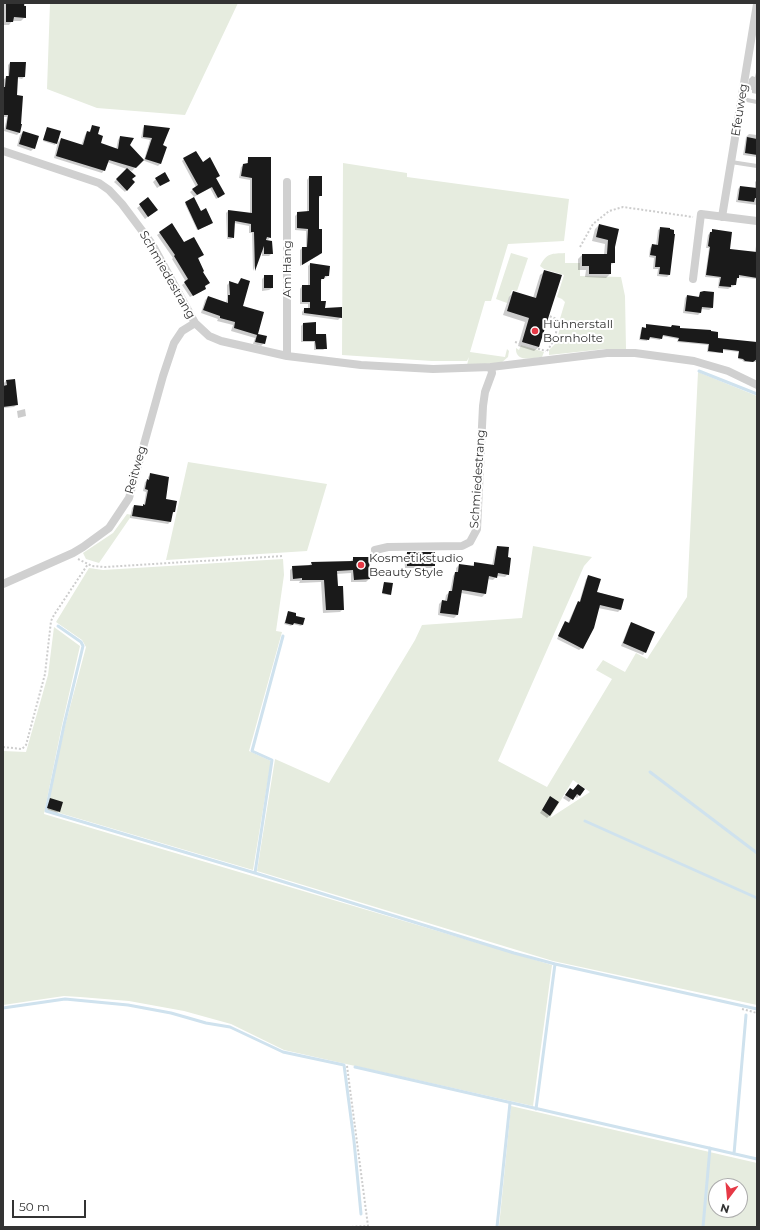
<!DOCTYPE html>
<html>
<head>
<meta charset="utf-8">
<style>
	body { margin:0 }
	#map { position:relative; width:760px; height:1230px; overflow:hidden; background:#fff; font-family:Montserrat,sans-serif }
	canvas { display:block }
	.frame { position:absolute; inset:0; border:4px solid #333; pointer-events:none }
	.north { position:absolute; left:708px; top:1178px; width:40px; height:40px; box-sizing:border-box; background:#fff; border:1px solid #adadad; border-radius:50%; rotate:196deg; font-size:11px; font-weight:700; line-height:16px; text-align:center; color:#333 }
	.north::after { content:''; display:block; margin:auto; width:14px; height:18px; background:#e63946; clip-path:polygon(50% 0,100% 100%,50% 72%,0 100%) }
	.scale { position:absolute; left:12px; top:1200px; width:74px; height:18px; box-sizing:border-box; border:2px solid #333; border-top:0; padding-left:5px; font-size:12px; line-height:14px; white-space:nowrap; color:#333; -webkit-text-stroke:3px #fff; paint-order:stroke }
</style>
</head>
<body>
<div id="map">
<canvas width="760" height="1230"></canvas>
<div class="frame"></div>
<div class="north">N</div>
<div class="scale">50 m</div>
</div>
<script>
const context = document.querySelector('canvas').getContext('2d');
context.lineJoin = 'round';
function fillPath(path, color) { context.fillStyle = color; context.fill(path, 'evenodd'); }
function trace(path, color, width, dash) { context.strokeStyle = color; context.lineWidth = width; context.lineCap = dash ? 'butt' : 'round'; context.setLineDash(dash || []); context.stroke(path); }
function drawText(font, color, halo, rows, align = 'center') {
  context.font = font + ' Montserrat,sans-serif'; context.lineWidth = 4; context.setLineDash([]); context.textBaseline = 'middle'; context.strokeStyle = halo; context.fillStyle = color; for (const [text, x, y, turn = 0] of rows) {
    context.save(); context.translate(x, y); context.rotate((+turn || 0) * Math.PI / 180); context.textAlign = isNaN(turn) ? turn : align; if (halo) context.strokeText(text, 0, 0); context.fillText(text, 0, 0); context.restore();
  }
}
fillPath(new Path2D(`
	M 50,3 L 238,3 L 185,115 L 97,108 L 47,89 Z
	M 343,163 L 407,173 L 407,177 L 569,199 L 564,241 L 508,244 L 491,301 L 485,301 L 470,352 L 505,357 L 507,349 L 509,351 L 508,357 L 501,363 L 467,365 L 469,357 L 467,361 L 432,361 L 342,355 Z
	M 511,253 L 528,258 L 517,291 L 512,290 L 507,303 L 496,299 Z
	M 565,253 L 565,263 L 580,263 L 580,276 L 621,277 L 625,296 L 626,349 L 604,349 L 549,355 L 549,350 L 556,343 L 561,324 L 559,322 L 565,302 L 562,299 L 557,297 L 564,275 L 544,269 L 540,266 C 547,252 552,254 565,253 Z
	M 521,345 L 544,352 L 542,357 C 533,358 515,363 516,348 L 519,350 Z
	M 698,372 L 757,396 L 757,1005 L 553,961 L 257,871 L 275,759 L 329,783 L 415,640 L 422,625 L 522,618 L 533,546 L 592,557 L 584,566 L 498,761 L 547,787 L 612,679 L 596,670 L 603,660 L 625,672 L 636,653 L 647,659 L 687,597 ZM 573,780 L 590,792 L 550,818 Z
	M 188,462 L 327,484 L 307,551 L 166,560 Z
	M 127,514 L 132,515 L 99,563 L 86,559 L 83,553 L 113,533 Z
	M 283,559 L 284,575 L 276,631 L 282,632 L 249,751 L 271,761 L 253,870 L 46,809 L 65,726 L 86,647 L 82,640 L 56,622 L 89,568 L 103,570 Z
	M 54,627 L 80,646 L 62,725 L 44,814 L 552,965 L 533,1106 L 284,1050 L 231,1024 L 184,1011 L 129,1001 L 80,997 L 64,996 L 3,1005 L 3,751 L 26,752 L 48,675 Z
	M 511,1106 L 757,1163 L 757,1227 L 499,1227 ZM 716,1186 L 740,1186 L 740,1210 L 716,1210 Z`), '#e6ecdf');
fillPath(new Path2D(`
	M 3,3 L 25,3 L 25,17 L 21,21 L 12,21 L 9,25 L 3,25 Z
	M 10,63 L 24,77 L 22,79 L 17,78 L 16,96 L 20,124 L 21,125 L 19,133 L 17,135 L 4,131 L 7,117 L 3,117 L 4,79 L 8,77 L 8,65 Z
	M 757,68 L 757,94 L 752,93 L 752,90 L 747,89 L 749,79 L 752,76 L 755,77 Z
	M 93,126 L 100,144 L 116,150 L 118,140 L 120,137 L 144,160 L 150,140 L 141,138 L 143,128 L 145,126 L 162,146 L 166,147 L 160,164 L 158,166 L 142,160 L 132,171 L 107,162 L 104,170 L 102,173 L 54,158 L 58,142 L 61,139 L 81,146 L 85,135 L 87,132 L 89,132 Z
	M 47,128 L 60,132 L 55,145 L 43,141 Z
	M 23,132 L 34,148 L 31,151 L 17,146 L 20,135 Z
	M 749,134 L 757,135 L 757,157 L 743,155 L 746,137 Z
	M 249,158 L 270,237 L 268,240 L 266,239 L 272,253 L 269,256 L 262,256 L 262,248 L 253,271 L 252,233 L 249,233 L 249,226 L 234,223 L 233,237 L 231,239 L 227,239 L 226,213 L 228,211 L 250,214 L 250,180 L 239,178 L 241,167 L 244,165 L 247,165 L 247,161 Z
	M 184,159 L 202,164 L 219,176 L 215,179 L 222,196 L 216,199 L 210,188 L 194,197 L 190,192 L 196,187 L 182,161 Z
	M 127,169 L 131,179 L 134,182 L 125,192 L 114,182 Z
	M 309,177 L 321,195 L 319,198 L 319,255 L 300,266 L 300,250 L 302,248 L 306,248 L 306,231 L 295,230 L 295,216 L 298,213 L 307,212 L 307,180 Z
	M 156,179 L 169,181 L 157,188 L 153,182 Z
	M 757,180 L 757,205 L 736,202 L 738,189 L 740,187 L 755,189 L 755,182 Z
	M 148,199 L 154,212 L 145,219 L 137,208 Z
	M 186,203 L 200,212 L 211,224 L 197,230 L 185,204 Z
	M 599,225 L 614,247 L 614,262 L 610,266 L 610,274 L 606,278 L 585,277 L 586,270 L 578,270 L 578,259 L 582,255 L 604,255 L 605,244 L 592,241 L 595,229 Z
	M 661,228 L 669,275 L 667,277 L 657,276 L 658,269 L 653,269 L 654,258 L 649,257 L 650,248 L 652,246 L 656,246 L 658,230 Z
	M 713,230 L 729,250 L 755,253 L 757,239 L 757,279 L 738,277 L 735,285 L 728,289 L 718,288 L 719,278 L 705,277 L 709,248 L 706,248 L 708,235 Z
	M 160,233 L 184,243 L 203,254 L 198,259 L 202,272 L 204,286 L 202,291 L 190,297 L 182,285 L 186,282 L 172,259 L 173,258 L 157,235 Z
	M 310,264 L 328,276 L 325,278 L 323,278 L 321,281 L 320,302 L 324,309 L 341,317 L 338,320 L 302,315 L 302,312 L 304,309 L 308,309 L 308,304 L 300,304 L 300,289 L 302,286 L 308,286 L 308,266 Z
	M 545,271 L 539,347 L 534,351 L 518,346 L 525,322 L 503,315 L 509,297 L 513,292 L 533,298 L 540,275 Z
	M 265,276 L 272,288 L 269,290 L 262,291 L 262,279 Z
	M 241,279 L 241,307 L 257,335 L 264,343 L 261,346 L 253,344 L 255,338 L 231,331 L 233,325 L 217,321 L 218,319 L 201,313 L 205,300 L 208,297 L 226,303 L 227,298 L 227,285 L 230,282 L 237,284 Z
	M 701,293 L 713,293 L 712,308 L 709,310 L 701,309 L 700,313 L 698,315 L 683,313 L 685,298 L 687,296 L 698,297 Z
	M 303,324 L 326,348 L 323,350 L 314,350 L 314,342 L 301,342 L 301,326 Z
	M 647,325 L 671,327 L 672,326 L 717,339 L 757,344 L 757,362 L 744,362 L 742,360 L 738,359 L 739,352 L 722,350 L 720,353 L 707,352 L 708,345 L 677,342 L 678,339 L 662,336 L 660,340 L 648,338 L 647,341 L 639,340 L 641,330 L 642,329 L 645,329 Z
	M 6,381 L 17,404 L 14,407 L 3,408 L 3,387 L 4,387 L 4,383 Z
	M 25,409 L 26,416 L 18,418 L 17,411 Z
	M 151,474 L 164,500 L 174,512 L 171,515 L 170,522 L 168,524 L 130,518 L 132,508 L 134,506 L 142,507 L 144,505 L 146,492 L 143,491 L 145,482 L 148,480 L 148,477 Z
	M 498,547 L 508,574 L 505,577 L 497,576 L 493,580 L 487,579 L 485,594 L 482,597 L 461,593 L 457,615 L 454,618 L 438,615 L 439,604 L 442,601 L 445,601 L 446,595 L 450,592 L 453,576 L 456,572 L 456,568 L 459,565 L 472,566 L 475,563 L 492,566 L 495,550 Z
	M 407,553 L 434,565 L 431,568 L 405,568 L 404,556 Z
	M 354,558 L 369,579 L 366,582 L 351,582 L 351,573 L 336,574 L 337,587 L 343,609 L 340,612 L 323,613 L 321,582 L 299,583 L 300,581 L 290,581 L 290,570 L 293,567 L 308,566 L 312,563 L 350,562 Z
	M 588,577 L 596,592 L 623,599 L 620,610 L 618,612 L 598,608 L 582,648 L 579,650 L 557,639 L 563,625 L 568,623 L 576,605 L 579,603 L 586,579 Z
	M 384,583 L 390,594 L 389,595 L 382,594 Z
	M 288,612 L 295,616 L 303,618 L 302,625 L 301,626 L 293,624 L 291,626 L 284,624 Z
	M 632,623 L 645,652 L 643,655 L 621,646 L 629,626 Z
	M 570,790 L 579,795 L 577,798 L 574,796 L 569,802 L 563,798 Z
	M 50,800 L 59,811 L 56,814 L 45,811 L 48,802 Z
	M 548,800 L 550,815 L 547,818 L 540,813 Z`), '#0003');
trace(new Path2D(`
	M 699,371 L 757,394
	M 58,626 L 81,642 L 83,646 L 64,725 L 46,811 L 255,873 L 514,953 L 555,964
	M 650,772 L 757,853
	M 585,821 L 757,898
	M 255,873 L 272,760 L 252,751 L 283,636
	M 3,1008 L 65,999 L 128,1005 L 171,1013 L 206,1023 L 230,1027 L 283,1052 L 344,1065 L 354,1141 L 361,1214
	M 355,1067 L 757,1159
	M 536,1109 L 555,964 L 757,1009
	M 734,1154 L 746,1015
	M 497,1227 L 510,1103
	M 703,1227 L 710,1148`), '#cfe2ee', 3);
fillPath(new Path2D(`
	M 6,3 L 24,3 L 24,6 L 26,6 L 26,18 L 14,17 L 13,22 L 6,22 Z
	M 10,62 L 26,62 L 25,77 L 18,77 L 17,95 L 23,96 L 21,124 L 22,124 L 20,133 L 6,129 L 8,115 L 3,115 L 3,87 L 5,87 L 6,76 L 9,76 Z
	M 92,125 L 100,127 L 98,134 L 103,136 L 101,143 L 118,149 L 120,136 L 134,138 L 130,145 L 144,160 L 136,168 L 109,160 L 105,171 L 56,156 L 61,138 L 83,145 L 87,131 L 90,132 Z
	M 144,125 L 170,128 L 163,145 L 167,147 L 161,164 L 145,159 L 152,138 L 143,137 Z
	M 47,127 L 61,131 L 57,144 L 43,140 Z
	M 23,131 L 39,136 L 35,149 L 19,144 Z
	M 747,137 L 757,139 L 757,155 L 745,153 Z
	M 196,151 L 203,162 L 210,157 L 220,176 L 216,178 L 225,194 L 218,198 L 212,187 L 197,195 L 192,189 L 198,185 L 183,158 Z
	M 248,157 L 271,157 L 271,238 L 267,237 L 266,240 L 272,241 L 273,254 L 264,254 L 264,246 L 255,271 L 254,232 L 251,232 L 251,224 L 235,221 L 234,238 L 228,237 L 228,210 L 252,213 L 252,178 L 241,176 L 243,164 L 248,163 Z
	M 127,168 L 136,176 L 132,179 L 135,182 L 127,191 L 116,179 Z
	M 165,172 L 170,181 L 160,186 L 155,178 Z
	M 309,176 L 322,176 L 322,196 L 319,196 L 319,229 L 322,229 L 322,253 L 302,265 L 302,247 L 307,247 L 308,229 L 297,228 L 297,212 L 309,211 Z
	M 740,186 L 757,188 L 757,198 L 755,198 L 754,202 L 738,200 Z
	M 148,197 L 158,210 L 148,217 L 139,204 Z
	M 194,197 L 201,211 L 206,208 L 213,223 L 198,230 L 185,202 Z
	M 172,223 L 184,242 L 194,237 L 204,255 L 198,258 L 204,271 L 203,272 L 210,283 L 205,286 L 206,289 L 193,296 L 184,282 L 188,279 L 174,256 L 175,255 L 159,232 Z
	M 599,224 L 619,229 L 615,247 L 615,263 L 611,263 L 611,274 L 589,274 L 589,266 L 582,266 L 582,254 L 607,254 L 608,240 L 596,237 Z
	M 660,227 L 670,228 L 670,229 L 674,230 L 674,234 L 675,234 L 670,275 L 659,274 L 660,267 L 655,267 L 656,256 L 650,255 L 652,244 L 658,245 Z
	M 712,229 L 732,232 L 730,249 L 757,252 L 757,278 L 739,275 L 739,278 L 737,278 L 736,285 L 731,285 L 731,287 L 719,286 L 721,277 L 706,275 L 710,247 L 708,246 L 710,232 L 712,232 Z
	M 310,263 L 330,266 L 329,276 L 325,276 L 324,279 L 321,279 L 321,301 L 326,301 L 325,308 L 342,307 L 342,318 L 304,313 L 304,308 L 310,308 L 310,302 L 302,302 L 302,285 L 310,285 Z
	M 544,270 L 562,275 L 539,347 L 522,342 L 529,318 L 507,311 L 513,291 L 536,298 Z
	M 264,275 L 273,275 L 273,288 L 264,288 Z
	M 241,278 L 250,281 L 243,306 L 264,312 L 258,334 L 267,336 L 265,344 L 255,342 L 257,335 L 234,328 L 235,322 L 220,318 L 220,316 L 203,310 L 208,296 L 228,303 L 228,295 L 230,295 L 229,281 L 238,284 Z
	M 704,291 L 714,292 L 713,308 L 702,307 L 701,313 L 685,311 L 687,295 L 699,297 L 700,292 Z
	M 316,322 L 316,334 L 326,334 L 327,349 L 316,349 L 315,341 L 303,341 L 303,323 Z
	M 646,324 L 671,327 L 672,325 L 680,326 L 680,328 L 711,330 L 711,331 L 718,332 L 718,338 L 757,342 L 757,359 L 753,362 L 745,361 L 743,359 L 738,358 L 739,351 L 723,349 L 723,353 L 708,351 L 709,344 L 678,341 L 679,338 L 663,335 L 662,339 L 650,337 L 649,340 L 640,339 L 642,327 L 646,328 Z
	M 15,379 L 18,405 L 3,407 L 3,386 L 7,385 L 6,380 Z
	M 150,473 L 169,477 L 166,499 L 177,501 L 175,512 L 173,512 L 171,522 L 132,516 L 134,505 L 143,506 L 143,504 L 145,505 L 148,490 L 145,489 L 147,479 L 149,480 Z
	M 497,546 L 509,547 L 508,557 L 511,558 L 509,575 L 498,573 L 497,578 L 489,576 L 486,594 L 462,590 L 458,615 L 440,613 L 442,600 L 447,601 L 449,591 L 452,591 L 455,572 L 458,572 L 459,564 L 474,566 L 474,562 L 494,565 Z
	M 407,552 L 435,552 L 435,566 L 407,566 Z
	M 353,557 L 369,557 L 370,579 L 354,580 L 353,570 L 337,571 L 338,586 L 343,586 L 344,610 L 326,610 L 324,580 L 302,580 L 302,578 L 293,579 L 292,566 L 312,565 L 311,562 L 353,561 Z
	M 588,575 L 601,579 L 597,592 L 624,599 L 621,610 L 600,605 L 594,628 L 583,649 L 558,636 L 565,621 L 569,623 L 578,601 L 580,602 Z
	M 384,582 L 393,583 L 391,595 L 382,593 Z
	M 288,611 L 296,613 L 296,616 L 305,618 L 303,625 L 294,623 L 293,625 L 285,623 Z
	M 631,622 L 655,632 L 646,653 L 623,643 Z
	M 578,784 L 585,789 L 580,796 L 577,794 L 573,800 L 565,795 L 570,788 L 573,790 Z
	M 550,796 L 559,802 L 550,816 L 542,810 Z
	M 50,798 L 63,802 L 60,812 L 47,808 Z`), '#1a1a1a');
trace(new Path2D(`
	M 580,247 L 593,224 L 609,211 L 623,207 L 693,217
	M 515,342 L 546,351
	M 547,351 C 554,341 558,332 557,319 L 549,316
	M 78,559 L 92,566 L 105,567 L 283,556
	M 3,747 L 22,749 L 26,745 L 45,674 L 51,621 L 54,615 L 88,564
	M 742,1009 L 757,1013
	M 347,1066 L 368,1226 L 350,1227`), '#cdcdcd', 2, [2, 2]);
trace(new Path2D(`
	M 742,99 L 757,102
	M 731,162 L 757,166`), '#d0d0d0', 4);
trace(new Path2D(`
	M 3,151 L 99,183 L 109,190 L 122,204 L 152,244 L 195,323 L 209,336 L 221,341 L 287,356 L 361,365 L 433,369 L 491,367 L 607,353 L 635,353 L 694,361 L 728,371 L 757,385
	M 287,182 L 287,356
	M 722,217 L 757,4
	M 693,279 L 701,214 L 757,221
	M 375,550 L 388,547 L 462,546 L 470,542 L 477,529 L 483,406 L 485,392 L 492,373 L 491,367
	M 3,584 L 73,553 L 83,547 L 109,528 L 129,498 L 163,376 L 174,343 L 182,331 L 195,323`), '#d0d0d0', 8);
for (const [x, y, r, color] of [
	[535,331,4,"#e63946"],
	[361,565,4,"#e63946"]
]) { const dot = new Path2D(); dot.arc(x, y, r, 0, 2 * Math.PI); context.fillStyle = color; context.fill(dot); trace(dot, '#fff', 1.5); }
drawText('12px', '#333', '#fff', [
	["Efeuweg",740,110,-81],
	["Am Hang",287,269,-90],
	["Schmiedestrang",167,275,60],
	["Reitweg",136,470,-74],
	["Schmiedestrang",478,479,-86]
]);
drawText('12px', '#333', '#fff', [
	["Hühnerstall",543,324],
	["Bornholte",543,338],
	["Kosmetikstudio",369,558],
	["Beauty Style",369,572]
], 'left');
</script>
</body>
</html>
